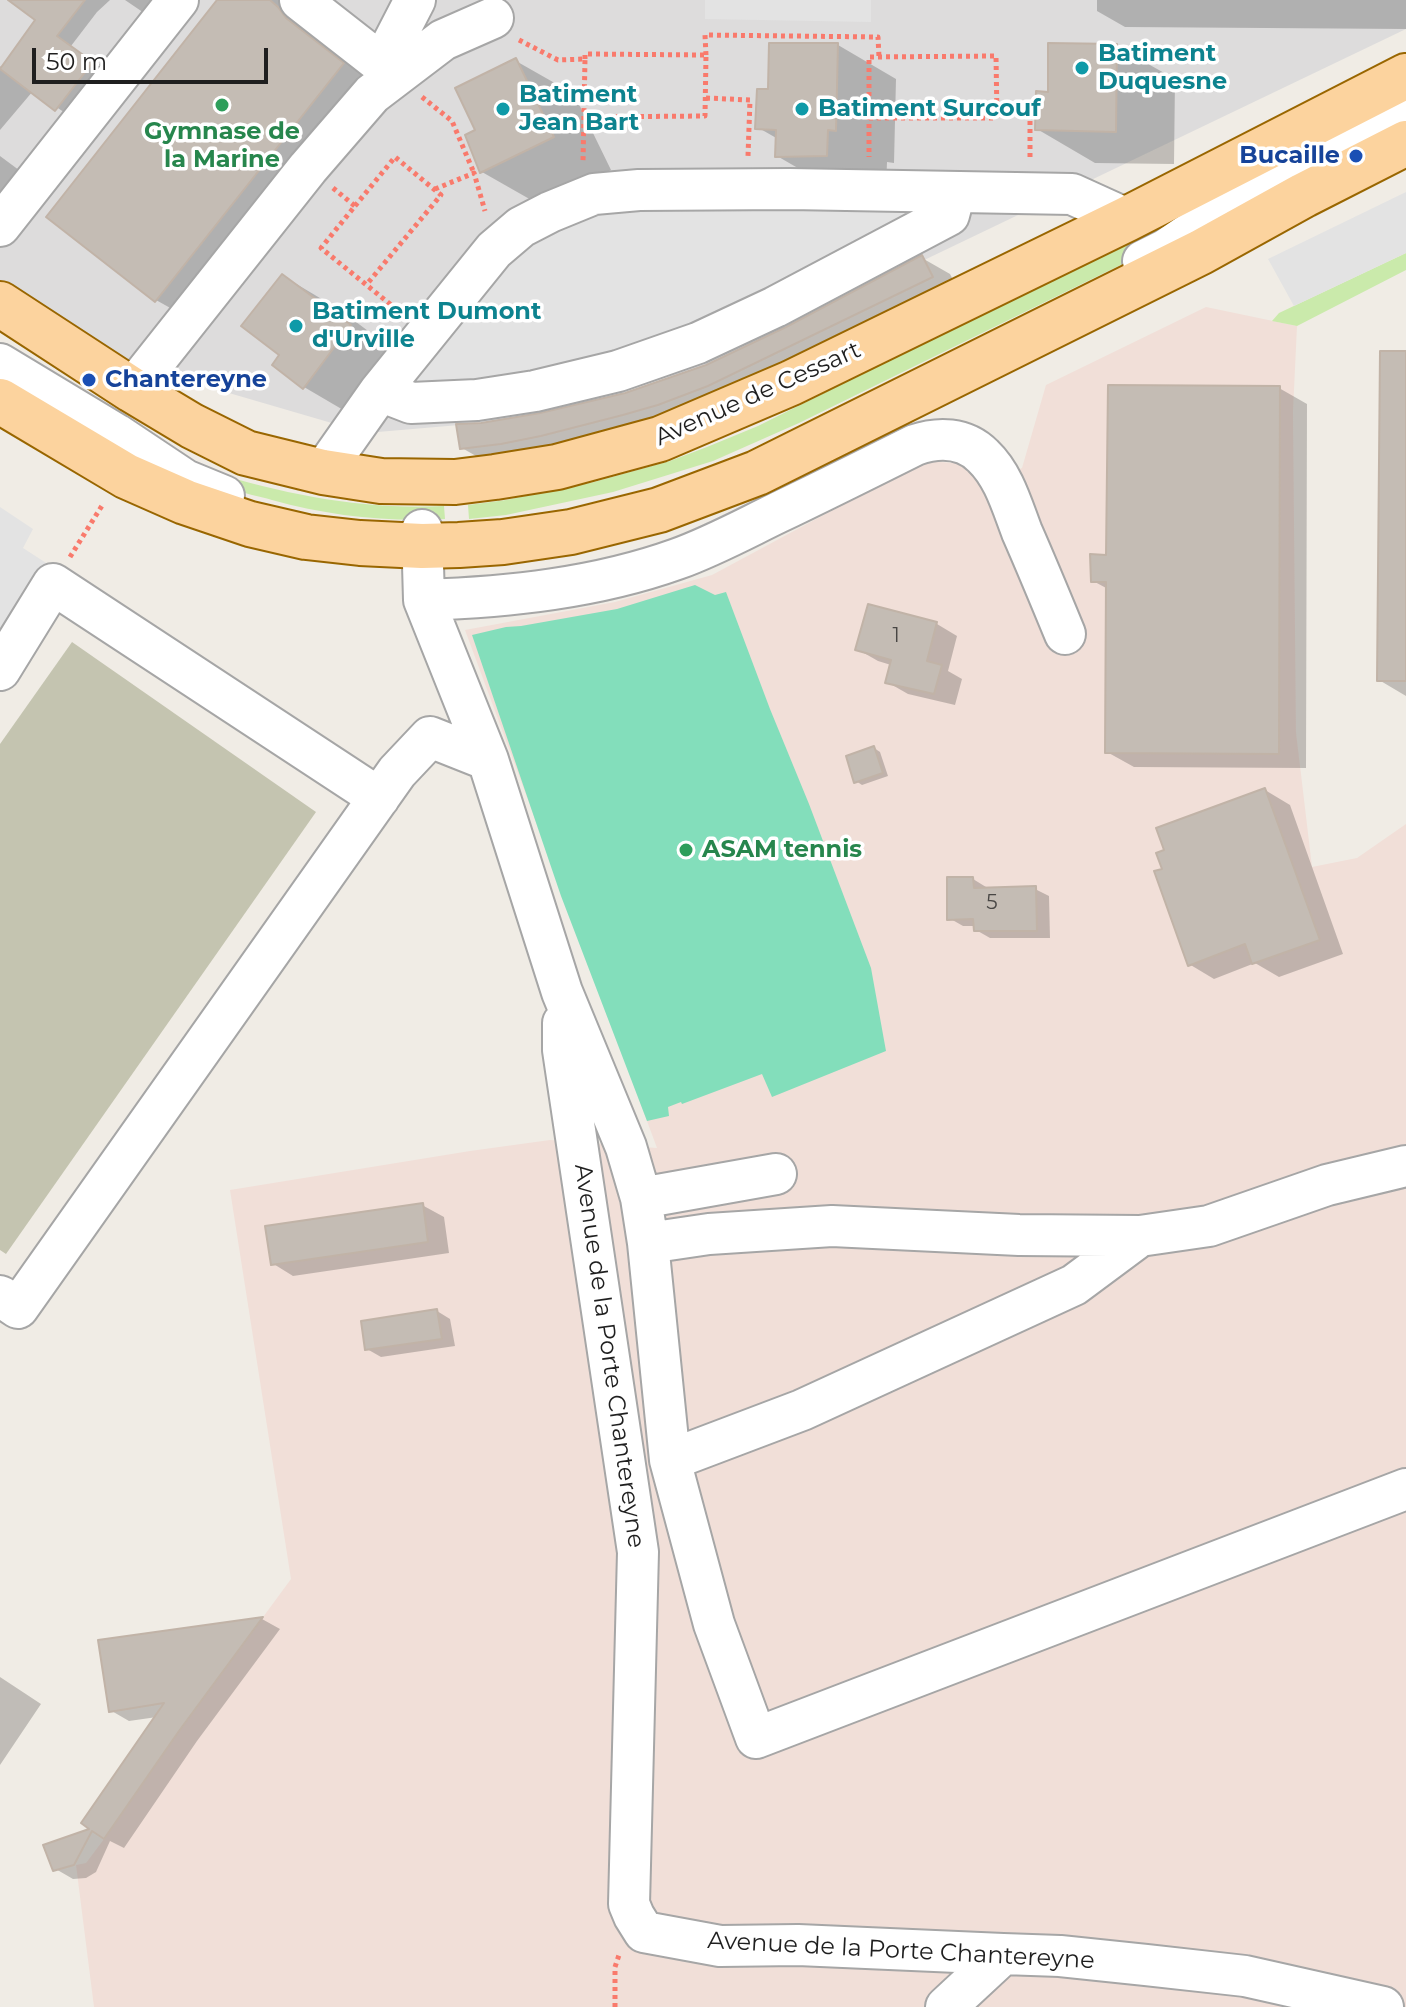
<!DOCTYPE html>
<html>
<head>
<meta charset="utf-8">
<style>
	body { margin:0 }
	#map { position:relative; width:1406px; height:2007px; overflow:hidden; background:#f0ece5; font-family:Montserrat,sans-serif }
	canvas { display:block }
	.scale { position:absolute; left:32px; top:48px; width:236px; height:36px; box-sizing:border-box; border:4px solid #1f1f1f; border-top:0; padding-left:10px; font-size:24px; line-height:28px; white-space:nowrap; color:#1f1f1f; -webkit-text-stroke:6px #fff; paint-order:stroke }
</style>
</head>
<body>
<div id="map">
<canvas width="1406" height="2007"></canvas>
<div class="scale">50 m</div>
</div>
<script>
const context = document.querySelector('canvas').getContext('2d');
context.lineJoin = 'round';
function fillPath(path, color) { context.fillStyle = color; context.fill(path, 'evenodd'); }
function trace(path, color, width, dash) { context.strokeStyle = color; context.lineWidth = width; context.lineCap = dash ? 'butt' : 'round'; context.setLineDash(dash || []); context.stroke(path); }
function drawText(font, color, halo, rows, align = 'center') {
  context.font = font + ' Montserrat,sans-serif'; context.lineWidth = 7; context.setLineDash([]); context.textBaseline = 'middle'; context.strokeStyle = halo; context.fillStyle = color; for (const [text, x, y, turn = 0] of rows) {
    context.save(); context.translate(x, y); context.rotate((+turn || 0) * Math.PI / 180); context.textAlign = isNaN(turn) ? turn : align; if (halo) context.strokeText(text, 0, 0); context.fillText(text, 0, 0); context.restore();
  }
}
fillPath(new Path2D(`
	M 0,0 L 1406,0 L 1406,29 L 699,368 L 529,419 L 366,433 L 92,353 L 0,283 Z`), '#dddcdc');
fillPath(new Path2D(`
	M 1206,307 L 1297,326 L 1293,411 L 1296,732 L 1312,867 L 1357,858 L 1406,824 L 1406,2007 L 94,2007 L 76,1865 L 86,1863 L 104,1839 L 158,1760 L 291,1579 L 230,1190 L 470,1151 L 550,1140 L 657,1148 L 465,630 L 615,602 L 712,575 L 924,461 L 954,463 L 965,466 L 984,485 L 1022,468 L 1046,385 Z`), '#f1dfd8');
fillPath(new Path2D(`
	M 72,642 L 316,812 L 6,1254 L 0,1250 L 0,744 Z`), '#c4c4b0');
fillPath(new Path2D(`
	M 1180,220 L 1157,247 L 799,423 L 713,461 L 613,492 L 506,515 L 469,519 L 468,505 L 506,500 L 594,482 L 670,461 L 707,447 L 758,426 L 1147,232 Z
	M 1406,253 L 1406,270 L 1297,326 L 1272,321 L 1279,313 Z
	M 211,472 C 288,495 363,510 444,506 L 445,519 C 387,522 329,516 272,500 C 259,496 243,494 231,487 C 224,484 217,477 211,472 Z`), '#caeaab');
fillPath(new Path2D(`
	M 695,585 L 715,595 L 726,592 L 770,709 L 809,804 L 871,968 L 886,1051 L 772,1097 L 762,1074 L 682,1104 L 681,1102 L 668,1107 L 669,1116 L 647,1121 L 561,896 L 472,635 L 506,627 L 521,626 L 617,609 Z`), '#83debb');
fillPath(new Path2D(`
	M 705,0 L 871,0 L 871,22 L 705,19 Z
	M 1406,192 L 1406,253 L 1294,306 L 1268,259 Z
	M 932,204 L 802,280 L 596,366 L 404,393 L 514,251 L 594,209 Z
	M 0,507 L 33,529 L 23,548 L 57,570 L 0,655 Z`), '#e3e3e3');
fillPath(new Path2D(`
	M 20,0 L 110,0 L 97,12 L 71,46 L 106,72 L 71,117 L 33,91 L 0,130 L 0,66 L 2,68 L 38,20 Z
	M 125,0 L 164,0 L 150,17 Z
	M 220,0 L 307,0 L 303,24 L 311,35 L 368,79 L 181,314 L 156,300 Z
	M 1097,0 L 1406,0 L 1406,29 L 1125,27 L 1097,11 Z
	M 838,45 L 896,79 L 894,163 L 887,162 L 886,189 L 836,190 L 777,156 L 778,139 L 757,127 L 770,91 Z
	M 1116,46 L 1175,79 L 1174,164 L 1095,163 L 1037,129 L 1050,94 Z
	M 516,61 L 574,94 L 611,170 L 540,205 L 482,172 L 478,131 Z
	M 0,156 L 31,179 L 0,219 Z
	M 922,258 L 950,274 L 960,293 L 759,391 L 490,464 L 462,448 L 481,425 L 541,415 L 626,395 L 706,367 L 787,329 Z
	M 283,276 L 340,310 L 407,360 L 362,421 L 304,387 L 275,365 L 282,355 Z
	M 1406,353 L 1406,696 L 1379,680 Z
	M 1279,388 L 1307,404 L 1306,768 L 1134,767 L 1107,752 L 1108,589 L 1093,581 L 1108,557 Z
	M 869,607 L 937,624 L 957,636 L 948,671 L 962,679 L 955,705 L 908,694 L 887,682 L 891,665 L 878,661 L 857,649 Z
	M 874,748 L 880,752 L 888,776 L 862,785 L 856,781 Z
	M 1265,790 L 1290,805 L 1343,954 L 1279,977 L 1255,963 L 1214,979 L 1189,964 L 1164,870 Z
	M 973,879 L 986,887 L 987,890 L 1035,889 L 1049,896 L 1050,938 L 990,938 L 976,930 L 976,926 L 963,926 L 949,918 Z
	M 422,1205 L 444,1217 L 449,1253 L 293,1276 L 272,1263 Z
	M 437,1311 L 450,1319 L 455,1346 L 381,1357 L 367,1349 Z
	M 262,1619 L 280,1629 L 197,1741 L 124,1848 L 110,1841 L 96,1872 L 86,1878 L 73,1879 L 54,1868 L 93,1830 L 157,1717 L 129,1721 L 110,1710 L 100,1642 Z
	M 0,1677 L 41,1704 L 0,1765 Z`), '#0003');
const building = new Path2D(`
	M 8,0 L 85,0 L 57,36 L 93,62 L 55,111 L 0,69 L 35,20 Z
	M 217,0 L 270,0 L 278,7 L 286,18 L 344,63 L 155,302 L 46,217 Z
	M 769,43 L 838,43 L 836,131 L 828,130 L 827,156 L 775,157 L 776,130 L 755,129 L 757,89 L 768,89 Z
	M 1048,43 L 1117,44 L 1116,132 L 1035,130 L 1036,91 L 1048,92 Z
	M 516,58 L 554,137 L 480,173 L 465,135 L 475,130 L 455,88 Z
	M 922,255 L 933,277 L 708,386 L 658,405 L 623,415 L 541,436 L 501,444 L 460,449 L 456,424 L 481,423 L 540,413 L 625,393 L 706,365 L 786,327 Z
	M 282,274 L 351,325 L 303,389 L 272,365 L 279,355 L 241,326 Z
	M 1380,351 L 1406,351 L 1406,681 L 1377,681 Z
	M 1108,385 L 1280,386 L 1279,754 L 1105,753 L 1106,582 L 1091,582 L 1090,554 L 1106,555 Z
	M 868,604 L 937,622 L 927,661 L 942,665 L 934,694 L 885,683 L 891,660 L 855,650 Z
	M 874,746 L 883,773 L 854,783 L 846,756 Z
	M 1265,788 L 1320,940 L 1252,964 L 1245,944 L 1188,966 L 1154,871 L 1162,869 L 1156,853 L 1164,850 L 1156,828 Z
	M 947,877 L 973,877 L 974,888 L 1036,886 L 1037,931 L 974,931 L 973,919 L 947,920 Z
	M 423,1203 L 428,1242 L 271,1265 L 265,1226 Z
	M 437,1309 L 442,1339 L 365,1350 L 361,1321 Z
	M 263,1617 L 179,1731 L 104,1839 L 92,1831 L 74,1865 L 53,1871 L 43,1845 L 89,1829 L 81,1823 L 164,1703 L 109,1712 L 98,1640 Z`);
fillPath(building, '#c4bcb4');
trace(building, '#c1b3a7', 2);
const minor = new Path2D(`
	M 300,0 L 396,75
	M 382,64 L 415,0
	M 0,226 L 178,0
	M 1143,261 L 1165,250 L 1289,166 L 1406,110
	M 0,364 L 116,434 L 185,480 L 224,496
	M 132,390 L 308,168 L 372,94 L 443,40 L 493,18
	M 380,391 L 411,403 L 477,400 L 535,391 L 618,371 L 698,343 L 775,307 L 949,215 L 955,192
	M 323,472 L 380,391 L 494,250 L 521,227 L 550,212 L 594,194 L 639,190 L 790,189 L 1072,194 L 1127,219
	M 422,530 L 424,600 L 488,760 L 562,992 L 626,1147 L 641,1198 L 648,1243 L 670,1460 L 714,1624 L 756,1738 L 1406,1489
	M 424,600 C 509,597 596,588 677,559 C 711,547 744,529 777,513 C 823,491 869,468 915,445 C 938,437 964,437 983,456 C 1004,476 1012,506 1022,532 C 1037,566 1051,600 1065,634
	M 0,670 L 53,584 L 379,798
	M 563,1023 L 563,1050 L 638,1552 L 629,1904 L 634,1916 L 644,1932 L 720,1946 L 798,1945 L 1003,1954 L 1060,1956 L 1146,1965 L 1245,1976 L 1383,2007
	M 641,1198 L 776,1174
	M 648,1243 L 709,1234 L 832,1226 L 1019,1235 L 1140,1236 L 1209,1226 L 1327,1185 L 1406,1166
	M 0,1296 L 18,1308 L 397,772 L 430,737 L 488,760
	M 670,1460 L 802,1410 L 1074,1285 L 1140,1236
	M 946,2007 L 1003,1954`);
const major = new Path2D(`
	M 0,304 L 132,390 L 192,426 L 246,453 L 323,472 L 381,481 L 455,482 L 495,477 L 557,467 L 660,439 L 791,383 L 1127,219 L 1406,76
	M 0,401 L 126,476 L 185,502 L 250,524 L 306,537 L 360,543 L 422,546 L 459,545 L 503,542 L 571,532 L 659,510 L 757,473 L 1201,252 L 1304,195 L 1406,143`);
trace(minor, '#a6a6a6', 44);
trace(major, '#960', 48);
trace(new Path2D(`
	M 519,40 L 558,60 L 585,59 L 583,162
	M 706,55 L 705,35 L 878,37 L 879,57
	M 422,97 L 452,121 L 474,173
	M 706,98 L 750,100 L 748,156
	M 997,113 L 1030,114 L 1030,160
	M 584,117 L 705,116 L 706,55 L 585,54 L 585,59
	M 869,118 L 997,118 L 996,56 L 869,57 L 869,157
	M 333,188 L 355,206 L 321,248 L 401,313
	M 435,189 L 474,173 L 485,211
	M 355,206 L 395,157 L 441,195 L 367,284
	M 70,557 L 103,504
	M 615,2007 L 615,1967 L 619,1955`), '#f97a6c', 5, [4, 4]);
trace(minor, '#fff', 40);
trace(major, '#fcd39e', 44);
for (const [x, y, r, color] of [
	[1082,68,8,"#0f9aa8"],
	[222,105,8,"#2e9e5b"],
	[503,109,8,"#0f9aa8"],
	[802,109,8,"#0f9aa8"],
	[1356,156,8,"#1a4fb4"],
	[296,326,8,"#0f9aa8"],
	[89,380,8,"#1a4fb4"],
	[686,850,8,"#2e9e5b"]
]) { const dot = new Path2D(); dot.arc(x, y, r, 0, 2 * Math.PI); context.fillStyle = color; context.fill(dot); trace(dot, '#fff', 3); }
drawText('20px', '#484644', null, [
	["1",896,636],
	["5",992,903]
]);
drawText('bold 24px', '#0d838f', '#fff', [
	["Batiment",1098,54],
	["Duquesne",1098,82],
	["Batiment",519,95],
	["Jean Bart",519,123],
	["Batiment Surcouf",818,109],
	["Batiment Dumont",312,312],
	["d'Urville",312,340]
], 'left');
drawText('bold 24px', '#27864d', '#fff', [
	["Gymnase de",222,132],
	["la Marine",222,160],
	["ASAM tennis",702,850,"left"]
]);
drawText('bold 24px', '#164399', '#fff', [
	["Bucaille",1340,156],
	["Chantereyne",105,380,"left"]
], 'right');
drawText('24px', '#1f1f1f', '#fff', [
	["Avenue de Cessart",758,394,-24],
	["Avenue de la Porte Chantereyne",609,1356,82],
	["Avenue de la Porte Chantereyne",901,1951,3]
]);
</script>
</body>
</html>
